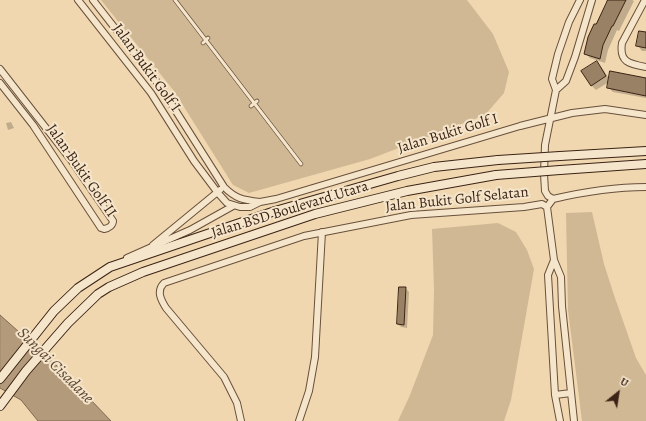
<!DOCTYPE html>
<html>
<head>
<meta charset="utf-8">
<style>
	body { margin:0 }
	#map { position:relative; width:646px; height:421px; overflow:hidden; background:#f0d7af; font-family:Alegreya,serif }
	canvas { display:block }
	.north { position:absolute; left:598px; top:373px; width:40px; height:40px; -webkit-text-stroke:3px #f5e5cb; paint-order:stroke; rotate:30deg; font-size:11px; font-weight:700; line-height:16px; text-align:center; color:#3b2315 }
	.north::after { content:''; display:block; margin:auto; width:14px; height:18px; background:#3b2315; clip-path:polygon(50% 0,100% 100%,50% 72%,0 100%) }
</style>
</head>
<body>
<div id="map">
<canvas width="646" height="421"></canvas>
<div class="north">U</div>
</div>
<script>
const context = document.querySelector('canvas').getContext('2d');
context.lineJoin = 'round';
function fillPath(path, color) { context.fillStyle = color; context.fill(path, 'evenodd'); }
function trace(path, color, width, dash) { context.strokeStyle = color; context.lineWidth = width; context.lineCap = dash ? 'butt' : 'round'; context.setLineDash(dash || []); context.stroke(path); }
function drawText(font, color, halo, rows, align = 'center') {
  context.font = font + ' Alegreya,serif'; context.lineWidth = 4; context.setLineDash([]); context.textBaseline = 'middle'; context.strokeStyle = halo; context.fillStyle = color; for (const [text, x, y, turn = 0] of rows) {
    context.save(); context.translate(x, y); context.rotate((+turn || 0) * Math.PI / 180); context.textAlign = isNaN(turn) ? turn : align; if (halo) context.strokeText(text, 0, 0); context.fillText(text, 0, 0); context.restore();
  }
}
fillPath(new Path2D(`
	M 101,0 L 467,0 L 493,34 L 509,72 L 504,93 L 485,115 L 370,159 L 249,193 L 233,185 L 174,91 Z
	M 592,212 L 604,264 L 614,295 L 636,358 L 646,375 L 646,421 L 582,421 L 568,310 L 566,213 Z
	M 498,223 L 516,232 L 527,250 L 534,269 L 511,400 L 504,421 L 398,421 L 410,395 L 433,335 L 434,289 L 432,229 Z`), '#d1b895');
const water = new Path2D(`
	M 0,315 L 66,374 L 111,421 L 38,421 L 21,400 L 0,388 Z`);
fillPath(water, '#b29a7b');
trace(water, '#826a52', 1);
fillPath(new Path2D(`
	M 607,0 L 632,0 L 634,1 L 619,31 L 617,30 L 608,50 L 605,63 L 590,58 L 585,53 L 608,3 L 606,2 Z
	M 646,33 L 646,51 L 642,51 L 638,46 Z
	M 597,63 L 602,68 L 610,80 L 646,79 L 646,98 L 613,92 L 608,87 L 609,82 L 596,90 L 591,85 Z
	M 11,122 L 14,128 L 8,130 L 6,123 Z
	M 405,288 L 409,292 L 407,328 L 401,327 L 398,324 Z`), '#0003');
const building = new Path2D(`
	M 608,0 L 626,0 L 613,26 L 612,26 L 603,45 L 600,59 L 584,54 L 588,37 L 594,24 L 596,24 Z
	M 639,31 L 646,32 L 646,48 L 636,46 Z
	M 597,61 L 606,76 L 591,86 L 581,71 Z
	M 610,71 L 646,78 L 646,96 L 607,88 Z
	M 399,287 L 406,287 L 404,325 L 397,324 Z`);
fillPath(building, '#998165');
trace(building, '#3b2315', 1);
const service = new Path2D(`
	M 175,0 L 301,164
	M 203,43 L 208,38
	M 251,106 L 257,101`);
const minor = new Path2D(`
	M 78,0 L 151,93 L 194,161 L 218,193 L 227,203 L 240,207 L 250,207 L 260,202 L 276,199 L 520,126 L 572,113 L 605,109 L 646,115
	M 93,0 L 160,86 L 224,187 C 236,199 243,200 260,202
	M 645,0 L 622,43 C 619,62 629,64 646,67
	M 0,69 L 71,160 L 113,221 C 113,225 109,228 104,229 L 101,228 L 33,125 L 0,83
	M 556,90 L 566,81 L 575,57 L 592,0
	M 553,199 L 547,207 L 554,260 L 561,277 L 562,306 L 574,421
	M 553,199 L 548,196 L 545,191 L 544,174 L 545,145 L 556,90 L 552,79 L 558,54 L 569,22 L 580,0
	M 553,199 C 583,192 615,187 646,187
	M 153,245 L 220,190
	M 127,258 L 190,230 L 233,206
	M 554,260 L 548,275 L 555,395 L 560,421
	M 555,395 L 571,393
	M 241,421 L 237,403 L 224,377 L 166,308 C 161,300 156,291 164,283 L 304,236 L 411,215 L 524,207 L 542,204 L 547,207
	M 299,421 L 309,391 L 315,357 L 322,232`);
const secondary = new Path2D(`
	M 560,156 L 646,151
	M 560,170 L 646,164
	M 0,379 L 54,311 L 78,288 L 110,267 L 275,211 L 398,176 L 434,167 L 498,160
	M 0,406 L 26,371 L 68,323 L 98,294 L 109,287 L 143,272 L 315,214 L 407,191 L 496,175`);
trace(service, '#68503c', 4.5);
trace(minor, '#68503c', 8);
trace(secondary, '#3b2315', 10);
trace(service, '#f5e5cb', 3);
trace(minor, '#f5e5cb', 6);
trace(secondary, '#f5e5cb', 8);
const secondaryBridge = new Path2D(`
	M 498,160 L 560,156
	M 496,175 L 560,170`);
trace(secondaryBridge, '#3b2315', 10, []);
trace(secondaryBridge, '#f5e5cb', 8);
drawText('15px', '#3b2315', '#f5e5cb', [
	["Jalan Bukit Golf I",146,68,54],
	["Jalan Bukit Golf I",448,134,-17],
	["Jalan Bukit Golf II",81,171,55],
	["Jalan Bukit Golf Selatan",457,200,-6],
	["Jalan BSD Boulevard Utara",290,210,-17]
]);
drawText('italic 16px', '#5f4734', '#f5e5cb', [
	["Sungai Cisadane",55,366,45]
]);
</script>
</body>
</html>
